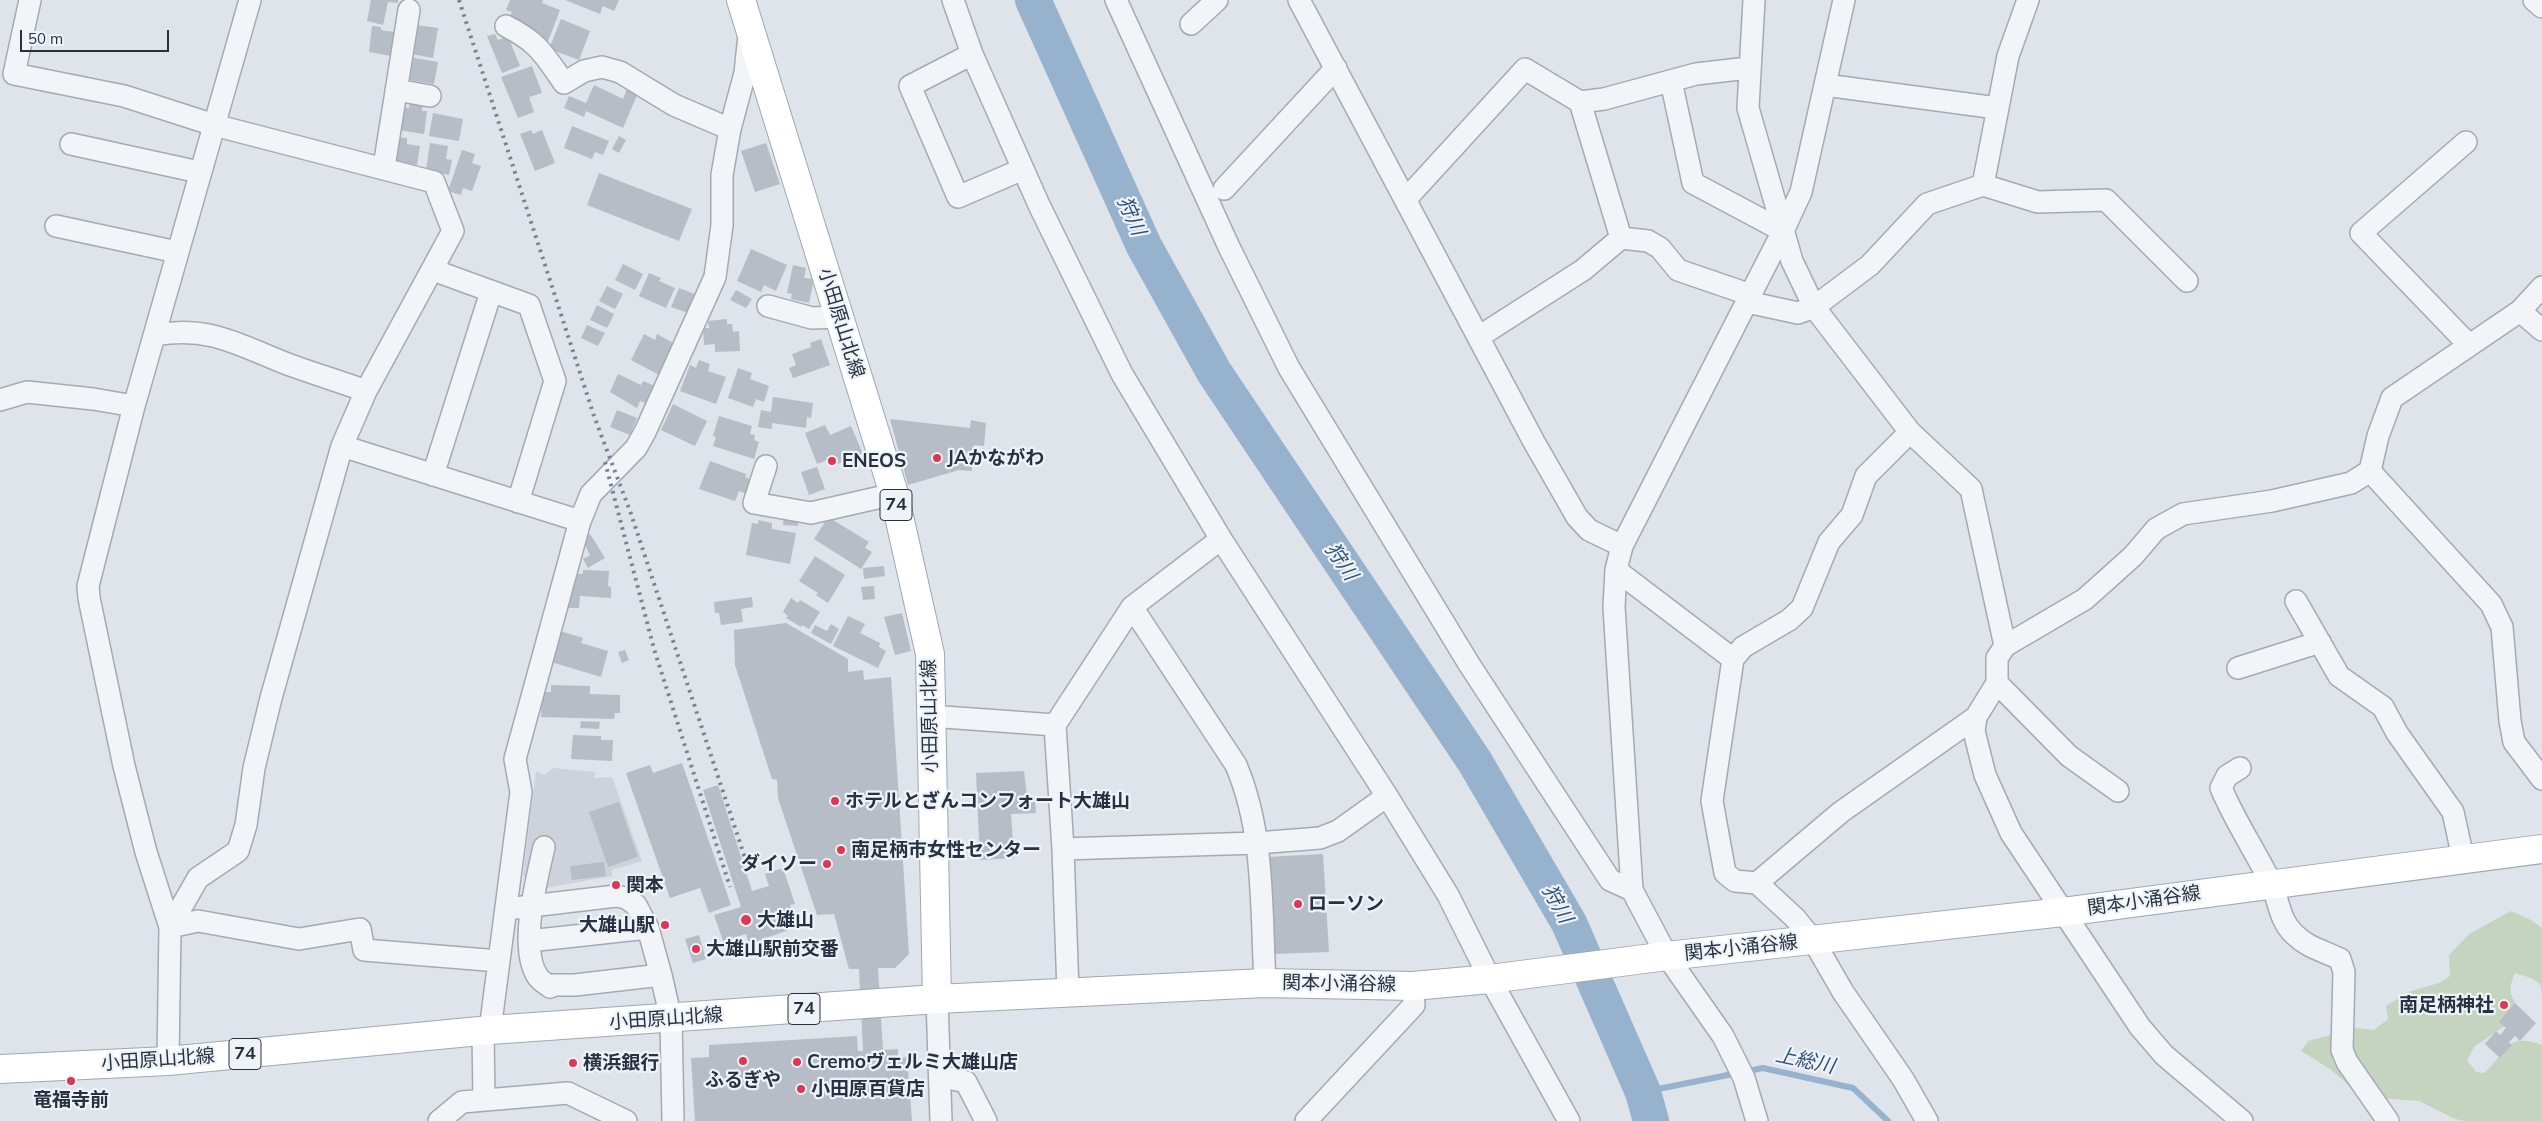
<!DOCTYPE html>
<html>
<head>
<meta charset="utf-8">
<style>
	body { margin:0 }
	#map { position:relative; width:2542px; height:1121px; overflow:hidden; background:#dfe3ea; font-family:Mulish,sans-serif }
	canvas { display:block }
	.scale { position:absolute; left:20px; top:30px; width:149px; height:22px; box-sizing:border-box; border:2px solid #263142; border-top:0; padding-left:6px; font-size:15px; line-height:18px; white-space:nowrap; color:#263142; -webkit-text-stroke:4px #eff2f7; paint-order:stroke }
</style>
</head>
<body>
<div id="map">
<canvas width="2542" height="1121"></canvas>
<div class="scale">50 m</div>
</div>
<script>
const context = document.querySelector('canvas').getContext('2d');
context.lineJoin = 'round';
function fillPath(path, color) { context.fillStyle = color; context.fill(path, 'evenodd'); }
function trace(path, color, width, dash) { context.strokeStyle = color; context.lineWidth = width; context.lineCap = dash ? 'butt' : 'round'; context.setLineDash(dash || []); context.stroke(path); }
function drawText(font, color, halo, rows, align = 'center') {
  context.font = font + ' Mulish,"Noto Sans JP",sans-serif'; context.lineWidth = 4.5; context.setLineDash([]); context.textBaseline = 'middle'; context.strokeStyle = halo; context.fillStyle = color; for (const [text, x, y, turn = 0] of rows) {
    context.save(); context.translate(x, y); context.rotate((+turn || 0) * Math.PI / 180); context.textAlign = isNaN(turn) ? turn : align; if (halo) context.strokeText(text, 0, 0); context.fillText(text, 0, 0); context.restore();
  }
}
fillPath(new Path2D(`
	M 553,768 L 596,772 L 594,778 L 612,777 L 642,861 L 612,870 L 612,876 L 529,891 L 530,877 L 523,876 L 536,771 L 544,775 Z`), '#cdd2dc');
fillPath(new Path2D(`
	M 2511,911 L 2531,920 L 2542,928 L 2542,996 L 2540,984 L 2531,978 L 2515,973 C 2510,985 2508,991 2515,1003 L 2506,1025 L 2474,1047 L 2467,1060 L 2476,1072 L 2484,1073 C 2506,1055 2504,1031 2542,1045 L 2542,1121 L 2466,1121 L 2455,1119 L 2419,1101 L 2380,1098 L 2356,1091 L 2330,1069 L 2301,1051 L 2308,1041 L 2356,1028 L 2374,1030 L 2388,1019 L 2386,1006 L 2408,992 L 2439,983 L 2450,976 L 2449,955 L 2469,934 Z`), '#c5d4bf');
trace(new Path2D(`
	M 1643,1092 L 1763,1068 L 1853,1088 L 1888,1121`), '#96b2cd', 6);
trace(new Path2D(`
	M 1033,0 L 1144,246 L 1214,372 L 1475,762 L 1569,923 L 1643,1092 L 1651,1121`), '#96b2cd', 36);
fillPath(new Path2D(`
	M 371,0 L 398,0 L 398,3 L 388,2 L 383,25 L 367,21 Z
	M 510,0 L 543,0 L 542,3 L 560,10 L 547,44 L 508,22 L 512,12 L 506,10 Z
	M 565,0 L 619,0 L 614,11 L 603,6 L 600,14 Z
	M 561,19 L 590,31 L 579,60 L 549,49 Z
	M 416,25 L 438,28 L 433,58 L 411,54 Z
	M 372,26 L 381,27 L 381,30 L 394,32 L 391,56 L 369,52 Z
	M 495,34 L 498,40 L 508,36 L 520,66 L 502,73 L 487,36 Z
	M 409,57 L 438,62 L 434,84 L 409,80 L 412,65 L 408,65 Z
	M 532,66 L 542,93 L 529,97 L 534,112 L 518,118 L 501,77 Z
	M 594,85 L 623,99 L 627,89 L 638,93 L 623,128 L 586,111 L 584,117 L 564,108 L 569,96 L 586,103 Z
	M 410,100 L 423,102 L 422,111 L 427,111 L 424,134 L 398,130 L 401,107 L 409,108 Z
	M 433,113 L 463,119 L 459,141 L 429,136 Z
	M 572,126 L 609,141 L 603,155 L 595,152 L 592,159 L 564,148 Z
	M 531,130 L 533,134 L 542,130 L 555,163 L 535,171 L 520,134 Z
	M 619,136 L 626,140 L 619,153 L 612,149 Z
	M 397,137 L 407,138 L 407,144 L 420,146 L 417,165 L 394,161 Z
	M 430,143 L 448,146 L 446,159 L 452,160 L 449,175 L 426,170 Z
	M 766,143 L 780,184 L 755,192 L 741,151 Z
	M 462,150 L 475,154 L 472,163 L 481,166 L 472,191 L 463,188 L 461,195 L 448,191 Z
	M 599,173 L 692,209 L 679,241 L 587,205 Z
	M 751,249 L 787,265 L 776,291 L 764,285 L 761,292 L 737,281 Z
	M 623,264 L 643,274 L 635,290 L 615,280 Z
	M 793,265 L 806,268 L 804,278 L 814,279 L 809,303 L 791,299 L 792,294 L 787,293 Z
	M 649,273 L 661,278 L 659,281 L 675,288 L 666,308 L 639,296 Z
	M 607,286 L 623,294 L 615,309 L 599,301 Z
	M 679,288 L 695,294 L 688,313 L 671,307 Z
	M 736,290 L 752,299 L 746,308 L 730,300 Z
	M 597,305 L 614,314 L 607,328 L 590,320 Z
	M 727,319 L 727,324 L 732,324 L 733,332 L 739,331 L 740,351 L 715,352 L 715,344 L 704,345 L 703,328 L 709,328 L 708,321 Z
	M 587,325 L 605,333 L 598,346 L 581,338 Z
	M 644,334 L 655,340 L 657,334 L 675,344 L 659,375 L 631,360 Z
	M 821,339 L 830,365 L 793,378 L 789,368 L 796,365 L 792,354 L 811,347 L 810,343 Z
	M 699,360 L 710,364 L 708,371 L 726,377 L 716,404 L 680,391 L 690,365 L 696,368 Z
	M 738,368 L 752,373 L 750,379 L 769,386 L 764,402 L 756,399 L 753,407 L 728,398 Z
	M 618,374 L 641,385 L 643,381 L 655,386 L 647,404 L 640,401 L 637,408 L 610,392 Z
	M 773,397 L 813,403 L 811,418 L 807,417 L 806,428 L 772,423 L 772,429 L 758,427 L 761,410 L 771,412 Z
	M 673,404 L 707,421 L 695,446 L 661,430 Z
	M 617,410 L 637,418 L 630,435 L 610,427 Z
	M 719,416 L 752,426 L 750,434 L 755,435 L 754,440 L 759,442 L 754,459 L 713,446 L 716,437 L 713,436 Z
	M 890,419 L 970,428 L 971,420 L 986,423 L 984,446 L 974,445 L 972,471 L 959,470 L 908,485 Z
	M 825,425 L 830,435 L 851,426 L 863,454 L 835,465 L 832,458 L 817,464 L 805,433 Z
	M 710,461 L 746,474 L 745,477 L 752,480 L 747,494 L 739,491 L 735,501 L 699,489 Z
	M 817,467 L 825,489 L 809,495 L 801,472 Z
	M 784,517 L 799,519 L 798,526 L 783,525 Z
	M 828,517 L 869,542 L 865,548 L 872,552 L 861,569 L 814,539 Z
	M 759,520 L 772,523 L 772,529 L 796,533 L 790,564 L 746,555 L 752,523 L 758,524 Z
	M 590,534 L 605,558 L 588,568 L 583,559 L 590,555 L 584,543 L 587,541 L 585,537 Z
	M 815,556 L 845,575 L 828,603 L 816,595 L 818,593 L 799,581 Z
	M 884,566 L 885,576 L 864,579 L 863,568 Z
	M 583,570 L 609,571 L 608,586 L 611,587 L 611,598 L 580,596 L 579,608 L 566,608 L 566,595 L 571,595 L 573,574 L 583,574 Z
	M 874,586 L 875,599 L 863,600 L 861,587 Z
	M 752,597 L 753,607 L 741,609 L 743,622 L 721,625 L 719,613 L 715,613 L 714,602 Z
	M 791,598 L 798,603 L 800,600 L 820,612 L 809,629 L 802,625 L 801,627 L 786,618 L 788,616 L 783,612 Z
	M 902,613 L 911,651 L 895,655 L 884,617 Z
	M 848,616 L 865,624 L 860,633 L 880,643 L 879,647 L 886,651 L 878,668 L 833,646 Z
	M 786,623 L 848,659 L 848,672 L 863,670 L 864,680 L 891,677 L 909,954 L 895,968 L 878,968 L 883,1050 L 898,1049 L 898,1058 L 907,1057 L 912,1121 L 695,1121 L 691,1058 L 709,1057 L 709,1045 L 857,1036 L 858,1051 L 863,1051 L 859,969 L 849,969 L 834,914 L 817,915 L 778,798 L 777,780 L 772,779 L 735,665 L 734,630 Z
	M 831,624 L 839,629 L 831,644 L 811,633 L 815,625 L 827,631 Z
	M 560,631 L 583,638 L 581,643 L 608,651 L 601,677 L 551,662 Z
	M 625,650 L 629,660 L 622,663 L 618,652 Z
	M 551,685 L 590,686 L 590,694 L 620,695 L 620,713 L 615,713 L 614,719 L 541,717 L 542,692 L 551,692 Z
	M 581,721 L 600,722 L 599,729 L 580,728 Z
	M 573,735 L 601,736 L 601,740 L 613,740 L 612,761 L 571,759 Z
	M 682,763 L 731,905 L 709,913 L 700,888 L 670,898 L 626,773 L 650,765 L 653,773 Z
	M 1024,771 L 1027,797 L 1035,797 L 1036,813 L 1011,814 L 1014,858 L 980,860 L 976,773 Z
	M 718,785 L 752,891 L 769,886 L 765,874 L 783,868 L 795,904 L 790,905 L 795,921 L 787,923 L 789,930 L 749,944 L 746,934 L 723,941 L 714,915 L 741,907 L 703,790 Z
	M 619,802 L 638,857 L 608,867 L 589,812 Z
	M 1323,854 L 1329,952 L 1273,954 L 1267,857 Z
	M 604,862 L 606,876 L 572,880 L 570,866 Z
	M 699,935 L 706,959 L 693,963 L 685,939 Z
	M 2515,1003 L 2536,1023 L 2520,1041 L 2515,1036 L 2509,1042 L 2512,1045 L 2500,1058 L 2485,1044 L 2496,1031 L 2500,1035 L 2506,1028 L 2499,1022 Z`), '#b6bdc7');
const minor = new Path2D(`
	M 30,0 L 14,74 L 124,96 L 214,125 L 434,182 L 453,231 L 366,391 L 342,446 L 271,698 L 254,768 L 246,825 L 238,851 L 198,878 L 170,927
	M 953,0 L 972,54 L 1039,205 L 1122,374 L 1221,539 L 1387,796 L 1448,895 L 1490,979 L 1569,1121
	M 1116,0 L 1229,247 L 1289,368 L 1469,664 L 1610,880 L 1632,890
	M 1299,0 L 1534,442 L 1577,517 L 1589,530 L 1622,546
	M 1754,0 L 1748,108 L 1792,261 L 1814,307 L 1910,432 L 1971,489 L 2005,646 L 1997,658 L 1997,683 L 1976,717 L 1974,731 L 1985,775 L 2011,833 L 2140,1027 L 2164,1055 L 2242,1121
	M 2028,0 L 2008,56 L 1983,185 L 2038,202 L 2106,200 L 2187,281
	M 2534,0 L 2542,7
	M 1191,24 L 1217,0
	M 506,26 C 539,43 543,53 564,83 L 584,71 L 602,67 L 620,72 L 674,105 L 730,129
	M 972,54 L 910,86 L 958,197 L 1023,169
	M 1671,81 L 1693,183 L 1783,231
	M 1825,85 L 1997,108
	M 396,90 L 430,96
	M 1580,102 L 1604,99 L 1696,74 L 1748,68
	M 2466,142 L 2361,233 L 2469,345
	M 71,144 L 199,172
	M 384,167 L 409,10
	M 1224,189 L 1336,68
	M 1406,199 L 1525,69 L 1580,102 L 1621,238 L 1648,241 L 1660,248 L 1678,270 L 1751,295
	M 56,226 L 177,252
	M 433,270 L 529,305 L 555,381 L 518,502
	M 1747,302 L 1798,313 L 1814,307 L 1870,265 L 1927,204 L 1983,185
	M 768,306 L 812,318 L 839,317
	M 2520,311 L 2542,330
	M 155,335 C 211,325 240,346 290,365 C 315,374 341,382 366,391
	M 1480,336 L 1583,270 L 1621,238
	M 0,400 L 27,392 L 93,399 L 134,406
	M 1910,432 L 1866,476 L 1852,515 L 1829,542 L 1802,608 L 1789,620 L 1743,647 L 1733,659 L 1712,801 L 1725,873 L 1735,881 L 1757,883 L 1795,918 L 1813,940 L 1843,992 L 1903,1079 L 1927,1121
	M 342,446 L 580,521
	M 766,466 L 754,503 L 811,513 L 894,494
	M 2370,471 L 2491,604 L 2502,627 L 2510,721 L 2514,742 L 2542,779
	M 433,475 L 491,292
	M 1616,570 L 1733,659
	M 2296,601 L 2339,676 L 2383,707 L 2397,733 L 2453,812 L 2463,858
	M 1132,607 L 1236,765 C 1265,833 1261,910 1265,983
	M 2005,646 L 2085,599 L 2133,556 L 2156,529 L 2183,514 L 2272,501 L 2351,483 L 2370,471 L 2378,436 L 2392,398 L 2520,311 L 2542,287
	M 2238,668 L 2320,642
	M 1997,683 L 2069,756 L 2118,791
	M 930,716 L 1055,725
	M 2240,768 L 2227,776 L 2221,788 C 2235,821 2255,851 2271,883 C 2279,900 2279,920 2294,934 C 2308,948 2324,951 2340,959 L 2344,972 L 2342,1050 L 2347,1062 L 2388,1121
	M 544,847 C 537,879 518,948 538,977 C 541,981 546,984 550,987 L 554,985 L 575,985 L 661,975
	M 1063,849 L 1257,843 L 1320,838 L 1338,831 L 1387,796
	M 1757,883 L 1841,812 L 1976,717
	M 506,909 L 616,896 L 626,898 L 636,905 L 648,928 L 661,975 L 671,1019 L 673,1121
	M 170,927 L 198,921 L 299,939 L 360,929 L 364,950 L 499,961
	M 529,941 L 648,928
	M 1068,992 L 1063,849 L 1055,725 L 1132,607 L 1221,539
	M 937,999 L 941,1121
	M 490,1030 L 521,792 L 515,759 L 580,521 L 591,494 L 636,448 L 645,432 L 715,277 L 722,225 L 722,175 L 730,129 L 745,73 L 749,35
	M 483,1031 L 484,1100
	M 168,1061 L 170,927 L 146,852 L 124,766 L 89,598 L 88,586 L 134,406 L 250,0
	M 940,1076 L 966,1082 L 986,1121
	M 439,1121 L 462,1102 L 568,1093 L 626,1121
	M 1306,1121 L 1414,1005 L 1413,986
	M 1757,1121 L 1744,1078 L 1723,1036 L 1667,956 L 1632,890 L 1614,607 L 1616,570 L 1622,546 L 1783,231 L 1801,192 L 1844,0`);
const major = new Path2D(`
	M 741,0 L 894,494 L 930,654 L 937,999
	M 0,1069 L 168,1061 L 490,1030 L 937,999 L 1265,983 L 1413,986 L 1490,979 L 1667,956 L 2063,912 L 2542,849`);
trace(minor, '#a4aab4', 24);
trace(major, '#9da8b6', 30);
trace(minor, '#f2f4f7', 21);
trace(major, '#fff', 28);
trace(new Path2D(`
	M 459,0 L 594,416 L 630,511 L 749,870
	M 605,462 L 654,649 L 730,887`), '#778395', 4, [2.5, 5]);
for (const [x, y, r, color] of [
	[937,458,5,"#da3855"],
	[832,461,5,"#da3855"],
	[835,801,5,"#da3855"],
	[841,850,5,"#da3855"],
	[827,864,5,"#da3855"],
	[616,885,5,"#da3855"],
	[1298,904,5,"#da3855"],
	[746,920,6,"#da3855"],
	[665,925,5,"#da3855"],
	[696,949,5,"#da3855"],
	[2504,1005,5,"#da3855"],
	[743,1061,5,"#da3855"],
	[797,1062,5,"#da3855"],
	[573,1063,5,"#da3855"],
	[71,1081,5,"#da3855"],
	[801,1089,5,"#da3855"]
]) { const dot = new Path2D(); dot.arc(x, y, r, 0, 2 * Math.PI); context.fillStyle = color; context.fill(dot); trace(dot, '#eff2f7', 2); }
for (const [x, y, w] of [
	[896,505,32],
	[804,1009,32],
	[245,1054,32]
]) { const box = new Path2D(); box.roundRect(x - w / 2, y - 15.5, w, 31, 4); context.fillStyle = '#eff2f7'; context.fill(box); trace(box, '#263142', 1); }
drawText('bold 18px', '#263142', null, [
	["74",896,505],
	["74",804,1009],
	["74",245,1054]
]);
drawText('19px', '#263142', '#eff2f7', [
	["小田原山北線",841,323,73],
	["小田原山北線",930,716,-91],
	["関本小涌谷線",2144,901,-8],
	["関本小涌谷線",1741,948,-6],
	["関本小涌谷線",1339,984,1],
	["小田原山北線",666,1019,-4],
	["小田原山北線",158,1060,-4]
]);
drawText('bold 19px', '#263142', '#eff2f7', [
	["JAかながわ",947,458],
	["ENEOS",842,461],
	["ホテルとざんコンフォート大雄山",845,801],
	["南足柄市女性センター",851,850],
	["ダイソー",817,864,"right"],
	["関本",626,885],
	["ローソン",1308,904],
	["大雄山",757,920],
	["大雄山駅",655,925,"right"],
	["大雄山駅前交番",706,949],
	["南足柄神社",2494,1005,"right"],
	["Cremoヴェルミ大雄山店",807,1062],
	["横浜銀行",583,1063],
	["ふるぎや",743,1080,"center"],
	["小田原百貨店",811,1089],
	["竜福寺前",71,1100,"center"]
], 'left');
drawText('italic 20px', '#2d517a', '#eff2f7', [
	["狩川",1131,216,66],
	["狩川",1341,562,56],
	["狩川",1557,904,61],
	["上総川",1805,1061,12]
]);
</script>
</body>
</html>
